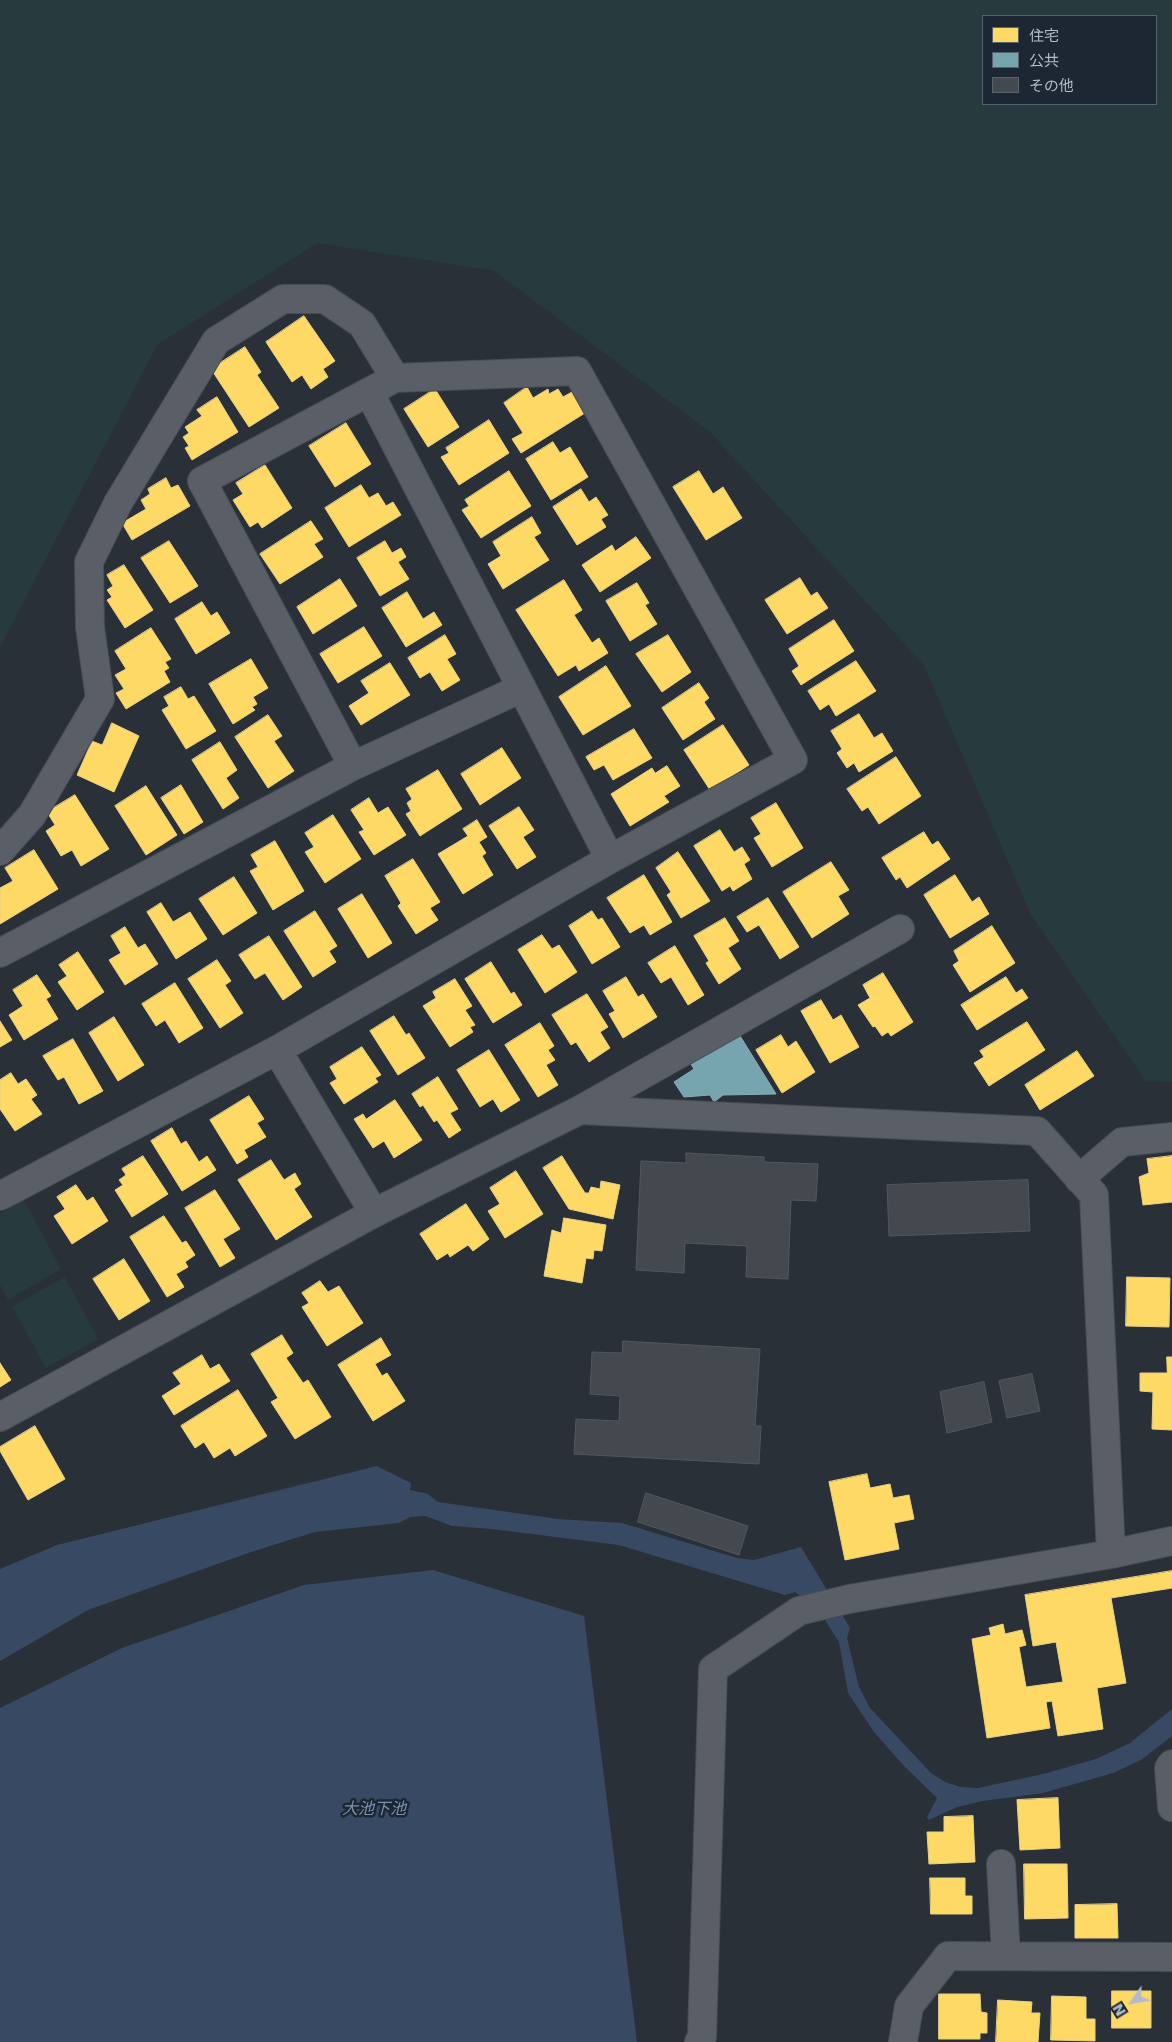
<!DOCTYPE html>
<html>
<head>
<meta charset="utf-8">
<style>
	body { margin:0 }
	#map { position:relative; width:1172px; height:2042px; overflow:hidden; background:#2a3038; font-family:"DejaVu Sans","Noto Sans JP",sans-serif }
	canvas { display:block }
	.legend { position:absolute; left:982px; top:15px; width:175px; height:90px; box-sizing:border-box; background:#1d2633; border:1px solid #59626f; margin:0; padding:6px 9px; list-style:none; font-size:15px; color:#b4bcc9 }
	.legend li { display:flex; align-items:center; gap:10px; height:25px }
	.legend b { width:25px; border:1px solid #59626f }
	.north { position:absolute; left:1107px; top:1977px; width:50px; height:50px; -webkit-text-stroke:4px #1d2633; paint-order:stroke; rotate:238deg; font-size:14px; font-weight:700; line-height:20px; text-align:center; color:#b4bcc9 }
	.north::after { content:''; display:block; margin:auto; width:18px; height:22px; background:#b4bcc9; clip-path:polygon(50% 0,100% 100%,50% 72%,0 100%) }
</style>
</head>
<body>
<div id="map">
<canvas width="1172" height="2042"></canvas>
<ul class="legend">
<li><b style="height:14px;background:#ffd966"></b>住宅</li>
<li><b style="height:14px;background:#76a5af"></b>公共</li>
<li><b style="height:14px;background:#444950"></b>その他</li>
</ul>
<div class="north">N</div>
</div>
<script>
const context = document.querySelector('canvas').getContext('2d');
context.lineJoin = 'round';
function fillPath(path, color) { context.fillStyle = color; context.fill(path, 'evenodd'); }
function trace(path, color, width, dash) { context.strokeStyle = color; context.lineWidth = width; context.lineCap = dash ? 'butt' : 'round'; context.setLineDash(dash || []); context.stroke(path); }
function drawText(font, color, halo, rows, align = 'center') {
  context.font = font + ' "DejaVu Sans","Noto Sans JP",sans-serif'; context.lineWidth = 5; context.setLineDash([]); context.textBaseline = 'middle'; context.strokeStyle = halo; context.fillStyle = color; for (const [text, x, y, turn = 0] of rows) {
    context.save(); context.translate(x, y); context.rotate((+turn || 0) * Math.PI / 180); context.textAlign = isNaN(turn) ? turn : align; if (halo) context.strokeText(text, 0, 0); context.fillText(text, 0, 0); context.restore();
  }
}
fillPath(new Path2D(`
	M 0,0 L 1172,0 L 1172,1082 L 1146,1081 L 1031,915 L 924,665 L 710,432 L 494,271 L 317,243 L 157,345 L 0,647 ZM 983,16 L 1156,16 L 1156,104 L 983,104 Z
	M 24,1200 L 61,1269 L 8,1300 L 0,1285 L 0,1214 Z
	M 65,1277 L 98,1339 L 46,1368 L 12,1306 Z`), '#273a3e');
fillPath(new Path2D(`
	M 377,1466 L 411,1483 L 410,1490 L 428,1494 L 438,1502 L 558,1519 L 622,1523 L 737,1558 L 754,1560 L 801,1547 L 850,1628 L 847,1638 L 859,1687 L 870,1708 L 931,1773 L 945,1782 L 961,1787 L 978,1788 L 1043,1774 L 1096,1759 L 1130,1743 L 1172,1709 L 1172,1736 L 1141,1760 L 1113,1773 L 1043,1793 L 983,1801 L 957,1807 L 929,1820 L 927,1817 L 937,1798 L 903,1765 L 874,1732 L 848,1693 L 839,1642 L 805,1589 L 785,1595 L 619,1545 L 492,1529 L 452,1526 L 426,1516 L 410,1517 L 399,1523 L 315,1532 L 251,1552 L 88,1610 L 0,1661 L 0,1569 L 57,1545 Z
	M 433,1570 L 584,1616 L 637,2042 L 0,2042 L 0,1708 L 122,1648 L 304,1585 Z`), '#384963');
const homes = new Path2D(`
	M 304,316 L 335,361 L 323,369 L 328,377 L 311,389 L 302,375 L 292,382 L 266,342 Z
	M 245,347 L 261,372 L 257,375 L 279,408 L 249,427 L 211,369 Z
	M 527,387 L 533,398 L 548,389 L 549,394 L 558,389 L 563,397 L 572,392 L 585,413 L 521,453 L 512,439 L 523,433 L 504,403 Z
	M 435,389 L 459,427 L 428,447 L 404,409 Z
	M 217,397 L 238,432 L 192,460 L 185,448 L 189,446 L 183,437 L 189,433 L 185,427 L 202,416 L 197,410 Z
	M 489,420 L 509,453 L 459,485 L 441,457 L 449,453 L 446,448 Z
	M 346,423 L 371,464 L 335,487 L 309,446 Z
	M 553,442 L 560,453 L 570,447 L 588,477 L 551,500 L 526,459 Z
	M 265,465 L 292,508 L 262,528 L 258,522 L 250,527 L 233,500 L 243,494 L 236,483 Z
	M 509,471 L 531,506 L 481,538 L 462,510 L 469,506 L 465,500 Z
	M 699,471 L 713,494 L 723,487 L 742,518 L 706,540 L 673,487 Z
	M 166,478 L 171,488 L 178,485 L 190,506 L 132,540 L 122,523 L 146,509 L 141,500 L 150,494 L 148,489 Z
	M 361,485 L 369,498 L 378,493 L 386,506 L 393,502 L 401,515 L 349,547 L 325,508 Z
	M 581,489 L 589,502 L 596,497 L 608,515 L 601,519 L 606,527 L 577,545 L 553,507 Z
	M 532,517 L 541,533 L 534,537 L 549,560 L 503,589 L 488,564 L 501,556 L 493,542 Z
	M 311,521 L 323,539 L 314,544 L 323,557 L 280,584 L 260,554 Z
	M 636,537 L 651,558 L 600,592 L 582,565 L 612,545 L 615,551 Z
	M 169,541 L 198,586 L 170,603 L 141,558 Z
	M 385,541 L 392,553 L 401,548 L 406,557 L 398,562 L 409,579 L 380,596 L 357,558 Z
	M 124,565 L 153,610 L 125,628 L 107,600 L 112,597 L 107,590 L 113,586 L 107,575 Z
	M 800,578 L 811,596 L 817,592 L 828,608 L 787,634 L 765,600 Z
	M 340,579 L 357,606 L 313,634 L 297,607 Z
	M 564,580 L 582,610 L 574,615 L 592,643 L 599,638 L 608,653 L 579,671 L 576,665 L 558,676 L 516,610 Z
	M 637,583 L 649,603 L 645,605 L 657,624 L 630,641 L 606,601 Z
	M 407,592 L 423,619 L 434,612 L 442,625 L 406,647 L 382,608 Z
	M 202,602 L 211,616 L 217,612 L 230,633 L 196,654 L 175,619 Z
	M 834,620 L 854,651 L 801,685 L 792,671 L 799,666 L 789,649 Z
	M 364,627 L 382,656 L 338,683 L 320,654 Z
	M 151,628 L 171,659 L 165,662 L 169,668 L 164,671 L 170,682 L 126,709 L 116,693 L 124,689 L 115,675 L 126,669 L 115,651 Z
	M 445,635 L 456,654 L 447,659 L 460,680 L 442,691 L 430,672 L 420,678 L 408,658 Z
	M 668,635 L 691,672 L 662,692 L 636,654 Z
	M 251,659 L 268,688 L 253,697 L 257,704 L 252,707 L 255,710 L 233,724 L 209,684 Z
	M 856,661 L 876,691 L 836,716 L 829,704 L 820,710 L 808,691 Z
	M 390,663 L 410,695 L 361,725 L 349,706 L 369,693 L 361,681 Z
	M 606,666 L 631,706 L 583,735 L 559,697 Z
	M 699,683 L 709,698 L 704,702 L 715,719 L 683,740 L 662,708 Z
	M 181,687 L 188,699 L 194,696 L 216,731 L 186,749 L 162,710 L 169,706 L 164,697 Z
	M 859,714 L 874,738 L 882,733 L 893,751 L 859,772 L 854,763 L 847,768 L 837,753 L 842,749 L 831,731 Z
	M 268,715 L 282,736 L 274,741 L 294,771 L 268,788 L 235,737 Z
	M 112,723 L 139,736 L 114,792 L 77,775 L 92,741 L 102,745 Z
	M 723,725 L 749,765 L 710,790 L 684,750 Z
	M 634,729 L 652,758 L 613,780 L 604,765 L 594,770 L 586,757 Z
	M 220,742 L 237,770 L 226,778 L 239,798 L 223,809 L 192,760 Z
	M 502,748 L 521,778 L 480,805 L 461,774 Z
	M 896,757 L 921,796 L 879,824 L 868,807 L 862,811 L 847,789 Z
	M 667,766 L 680,786 L 664,796 L 669,802 L 630,826 L 611,794 L 652,768 L 655,773 Z
	M 438,770 L 462,809 L 420,836 L 406,814 L 411,811 L 407,803 L 412,799 L 406,789 Z
	M 181,785 L 203,822 L 184,834 L 161,798 Z
	M 146,786 L 177,835 L 146,855 L 115,806 Z
	M 75,795 L 109,849 L 81,866 L 72,850 L 61,856 L 46,831 L 55,825 L 47,812 Z
	M 369,798 L 378,813 L 388,807 L 406,835 L 374,855 L 359,832 L 364,830 L 351,810 Z
	M 776,803 L 803,848 L 772,867 L 754,838 L 761,834 L 751,818 Z
	M 519,807 L 534,830 L 523,837 L 536,857 L 517,869 L 489,826 Z
	M 333,815 L 361,859 L 325,883 L 305,852 L 314,847 L 305,833 Z
	M 477,820 L 487,837 L 479,842 L 486,853 L 482,856 L 493,875 L 463,894 L 438,854 L 468,836 L 463,829 Z
	M 720,830 L 734,852 L 742,847 L 750,860 L 744,864 L 752,879 L 733,891 L 730,886 L 722,891 L 694,846 Z
	M 924,832 L 932,845 L 938,841 L 950,859 L 907,888 L 900,877 L 896,880 L 882,858 Z
	M 275,841 L 304,891 L 273,910 L 250,871 L 258,867 L 251,855 Z
	M 34,850 L 58,889 L 0,924 L 0,888 L 13,881 L 5,868 Z
	M 678,852 L 710,901 L 681,918 L 667,895 L 671,892 L 656,868 Z
	M 413,859 L 440,902 L 430,908 L 438,920 L 416,934 L 398,906 L 401,903 L 385,876 Z
	M 831,862 L 849,890 L 838,896 L 849,914 L 812,938 L 783,892 Z
	M 644,875 L 672,922 L 650,935 L 644,925 L 630,933 L 607,898 Z
	M 955,875 L 972,902 L 979,897 L 989,914 L 950,938 L 924,895 Z
	M 234,877 L 257,913 L 223,935 L 199,899 Z
	M 362,894 L 392,943 L 368,958 L 338,909 Z
	M 768,898 L 799,947 L 780,959 L 759,925 L 747,932 L 737,917 Z
	M 161,903 L 173,922 L 190,912 L 207,939 L 176,959 L 147,912 Z
	M 315,911 L 337,946 L 329,951 L 336,962 L 313,977 L 284,931 Z
	M 592,911 L 598,920 L 602,918 L 620,947 L 592,964 L 569,926 Z
	M 725,918 L 739,941 L 728,948 L 741,969 L 719,984 L 706,963 L 709,961 L 694,936 Z
	M 992,926 L 1015,963 L 970,992 L 953,965 L 959,961 L 954,951 Z
	M 125,927 L 138,948 L 145,944 L 158,964 L 125,985 L 109,960 L 121,953 L 111,936 Z
	M 542,935 L 552,949 L 559,945 L 577,972 L 545,993 L 518,950 Z
	M 269,936 L 302,987 L 283,1000 L 265,973 L 255,979 L 239,955 Z
	M 675,946 L 704,995 L 688,1005 L 671,977 L 661,983 L 648,963 Z
	M 78,952 L 104,992 L 77,1010 L 58,982 L 67,976 L 59,965 Z
	M 217,960 L 231,981 L 225,985 L 243,1013 L 220,1028 L 188,979 Z
	M 491,962 L 511,994 L 514,992 L 522,1005 L 493,1023 L 465,979 Z
	M 883,973 L 913,1022 L 891,1036 L 888,1032 L 882,1036 L 875,1026 L 873,1027 L 858,1005 L 870,998 L 863,985 Z
	M 37,975 L 51,996 L 46,999 L 58,1019 L 24,1040 L 9,1015 L 23,1006 L 13,990 Z
	M 626,977 L 638,997 L 643,994 L 657,1017 L 623,1038 L 609,1014 L 615,1011 L 603,991 Z
	M 1006,977 L 1016,993 L 1022,989 L 1028,998 L 977,1030 L 961,1005 Z
	M 455,979 L 472,1006 L 465,1010 L 475,1025 L 470,1027 L 473,1032 L 450,1047 L 423,1006 L 436,998 L 433,992 Z
	M 175,983 L 203,1028 L 179,1043 L 165,1020 L 156,1026 L 142,1004 Z
	M 587,994 L 608,1027 L 600,1032 L 610,1048 L 589,1062 L 576,1042 L 571,1045 L 552,1015 Z
	M 821,1000 L 833,1020 L 841,1015 L 859,1047 L 830,1063 L 801,1011 Z
	M 394,1016 L 406,1035 L 409,1033 L 425,1058 L 398,1075 L 370,1031 Z
	M 114,1017 L 144,1065 L 118,1081 L 89,1033 Z
	M 0,1021 L 12,1040 L 0,1047 Z
	M 1027,1022 L 1045,1050 L 989,1086 L 974,1063 L 984,1057 L 980,1051 Z
	M 540,1023 L 554,1046 L 548,1050 L 555,1060 L 546,1065 L 558,1085 L 538,1097 L 505,1045 Z
	M 781,1035 L 788,1047 L 796,1041 L 815,1072 L 782,1093 L 756,1050 Z
	M 73,1039 L 103,1091 L 79,1104 L 64,1077 L 58,1080 L 43,1056 Z
	M 362,1047 L 381,1075 L 375,1078 L 378,1082 L 344,1104 L 330,1083 L 337,1079 L 330,1067 Z
	M 489,1050 L 520,1100 L 501,1112 L 493,1099 L 480,1107 L 457,1070 Z
	M 1077,1051 L 1094,1076 L 1040,1110 L 1025,1085 Z
	M 11,1073 L 18,1084 L 26,1079 L 37,1095 L 31,1099 L 42,1114 L 15,1131 L 0,1109 L 0,1080 Z
	M 438,1077 L 458,1109 L 450,1113 L 461,1130 L 449,1138 L 437,1120 L 434,1122 L 423,1105 L 420,1107 L 412,1094 Z
	M 249,1096 L 264,1119 L 257,1123 L 266,1137 L 244,1150 L 248,1157 L 237,1164 L 210,1120 Z
	M 395,1100 L 422,1140 L 394,1158 L 384,1141 L 373,1148 L 354,1119 L 363,1114 L 366,1119 Z
	M 172,1128 L 181,1144 L 186,1141 L 199,1162 L 207,1156 L 216,1170 L 182,1191 L 151,1141 Z
	M 143,1156 L 168,1194 L 132,1217 L 115,1190 L 123,1185 L 119,1180 L 126,1175 L 122,1169 Z
	M 562,1156 L 585,1193 L 589,1193 L 591,1187 L 600,1189 L 601,1181 L 620,1185 L 613,1219 L 569,1209 L 543,1168 Z
	M 1172,1156 L 1172,1202 L 1143,1205 L 1139,1177 L 1149,1173 L 1147,1159 Z
	M 271,1160 L 284,1180 L 295,1173 L 301,1184 L 294,1189 L 312,1217 L 276,1240 L 238,1180 Z
	M 516,1171 L 543,1214 L 505,1238 L 488,1211 L 500,1204 L 490,1188 Z
	M 76,1185 L 87,1201 L 93,1197 L 108,1221 L 72,1244 L 54,1216 L 65,1209 L 57,1197 Z
	M 215,1190 L 240,1229 L 223,1239 L 235,1258 L 220,1267 L 185,1208 Z
	M 466,1204 L 489,1239 L 473,1251 L 468,1245 L 450,1257 L 448,1253 L 437,1260 L 420,1234 Z
	M 164,1216 L 182,1243 L 186,1241 L 195,1255 L 185,1262 L 188,1267 L 176,1274 L 184,1287 L 167,1297 L 130,1237 Z
	M 564,1218 L 606,1225 L 602,1251 L 594,1250 L 593,1259 L 586,1258 L 582,1283 L 544,1276 L 552,1230 L 561,1233 Z
	M 124,1259 L 150,1301 L 119,1320 L 93,1279 Z
	M 1127,1277 L 1170,1278 L 1169,1327 L 1126,1326 Z
	M 320,1281 L 328,1292 L 339,1286 L 363,1323 L 327,1346 L 302,1307 L 309,1303 L 302,1293 Z
	M 282,1335 L 293,1353 L 286,1358 L 303,1383 L 308,1380 L 331,1417 L 295,1439 L 271,1402 L 278,1398 L 251,1354 Z
	M 381,1338 L 391,1355 L 375,1364 L 382,1376 L 387,1373 L 405,1401 L 373,1421 L 338,1365 Z
	M 202,1355 L 210,1369 L 219,1364 L 230,1381 L 174,1415 L 162,1396 L 181,1384 L 173,1373 Z
	M 1167,1357 L 1172,1357 L 1172,1430 L 1152,1429 L 1153,1392 L 1140,1391 L 1140,1373 L 1167,1373 Z
	M 0,1363 L 11,1380 L 0,1387 Z
	M 238,1390 L 267,1436 L 235,1456 L 230,1448 L 214,1458 L 204,1442 L 195,1448 L 181,1426 Z
	M 35,1426 L 65,1479 L 28,1500 L 0,1451 L 0,1447 Z
	M 867,1474 L 870,1488 L 890,1484 L 893,1498 L 909,1495 L 914,1519 L 894,1523 L 899,1549 L 845,1560 L 829,1482 Z
	M 1172,1571 L 1172,1588 L 1111,1598 L 1126,1683 L 1097,1688 L 1103,1729 L 1058,1736 L 1052,1701 L 1046,1702 L 1050,1728 L 987,1738 L 972,1639 L 991,1635 L 989,1628 L 1003,1624 L 1005,1634 L 1022,1630 L 1026,1645 L 1019,1647 L 1026,1687 L 1063,1682 L 1056,1642 L 1033,1646 L 1025,1595 Z
	M 1058,1798 L 1060,1848 L 1020,1850 L 1017,1800 Z
	M 973,1816 L 975,1862 L 929,1864 L 927,1832 L 944,1832 L 944,1817 Z
	M 1024,1864 L 1067,1864 L 1068,1918 L 1025,1919 Z
	M 930,1878 L 965,1878 L 965,1896 L 972,1896 L 972,1914 L 931,1914 Z
	M 1117,1904 L 1118,1938 L 1075,1938 L 1075,1905 Z
	M 1112,1991 L 1151,1991 L 1151,2028 L 1112,2028 Z
	M 939,1994 L 980,1994 L 981,2012 L 987,2013 L 987,2033 L 980,2033 L 980,2039 L 939,2039 Z
	M 1052,1996 L 1086,1997 L 1086,2019 L 1095,2019 L 1095,2041 L 1051,2040 Z
	M 998,2000 L 1032,2002 L 1031,2013 L 1040,2013 L 1038,2042 L 996,2042 Z`);
fillPath(homes, '#ffd966');
trace(homes, '#e8d084', 1);
const public = new Path2D(`
	M 737,1031 L 776,1094 L 723,1095 L 714,1102 L 710,1095 L 684,1097 L 674,1082 L 694,1069 L 689,1061 Z`);
fillPath(public, '#76a5af');
trace(public, '#89acb7', 1);
trace(new Path2D(`
	M 792,1579 L 816,1607`), '#384963', 11);
const building = new Path2D(`
	M 686,1153 L 764,1157 L 764,1162 L 818,1164 L 816,1201 L 791,1200 L 788,1279 L 746,1277 L 747,1246 L 685,1243 L 684,1273 L 636,1270 L 641,1161 L 686,1163 Z
	M 1028,1180 L 1030,1231 L 889,1236 L 887,1185 Z
	M 623,1341 L 760,1349 L 755,1426 L 761,1426 L 759,1464 L 574,1454 L 576,1419 L 619,1421 L 620,1396 L 590,1394 L 592,1352 L 622,1353 Z
	M 1032,1374 L 1040,1411 L 1007,1418 L 999,1381 Z
	M 984,1382 L 992,1422 L 947,1433 L 940,1392 Z
	M 646,1493 L 748,1526 L 739,1555 L 638,1522 Z`);
fillPath(building, '#444950');
trace(building, '#52575f', 1);
const minor = new Path2D(`
	M 369,392 L 610,859
	M 0,851 L 32,815 L 100,699 L 90,627 L 89,562 L 118,503 L 216,341 L 283,299 L 325,299 L 362,324 L 395,378
	M 0,953 L 353,766 L 522,688
	M 277,1050 L 374,1213
	M 580,1110 L 900,929
	M 1079,1179 L 1122,1142 L 1172,1137
	M 0,1196 L 277,1050 L 610,859 L 793,760 L 577,371 L 395,378 L 202,481 L 353,766
	M 0,1417 L 374,1213 L 580,1110 L 1037,1131 L 1094,1195 L 1111,1554
	M 1172,1764 L 1169,1768 L 1172,1807
	M 1001,1864 L 1006,1956
	M 699,2042 L 702,2037 L 713,1669 L 799,1611 L 849,1599 L 1111,1554 L 1172,1541
	M 903,2042 L 909,2006 L 948,1956 L 1172,1957`);
trace(minor, '#484c53', 30);
trace(minor, '#5a5e66', 28);
drawText('italic 16px', '#7c92b1', '#1d2633', [
	["大池下池",374,1810]
]);
</script>
</body>
</html>
